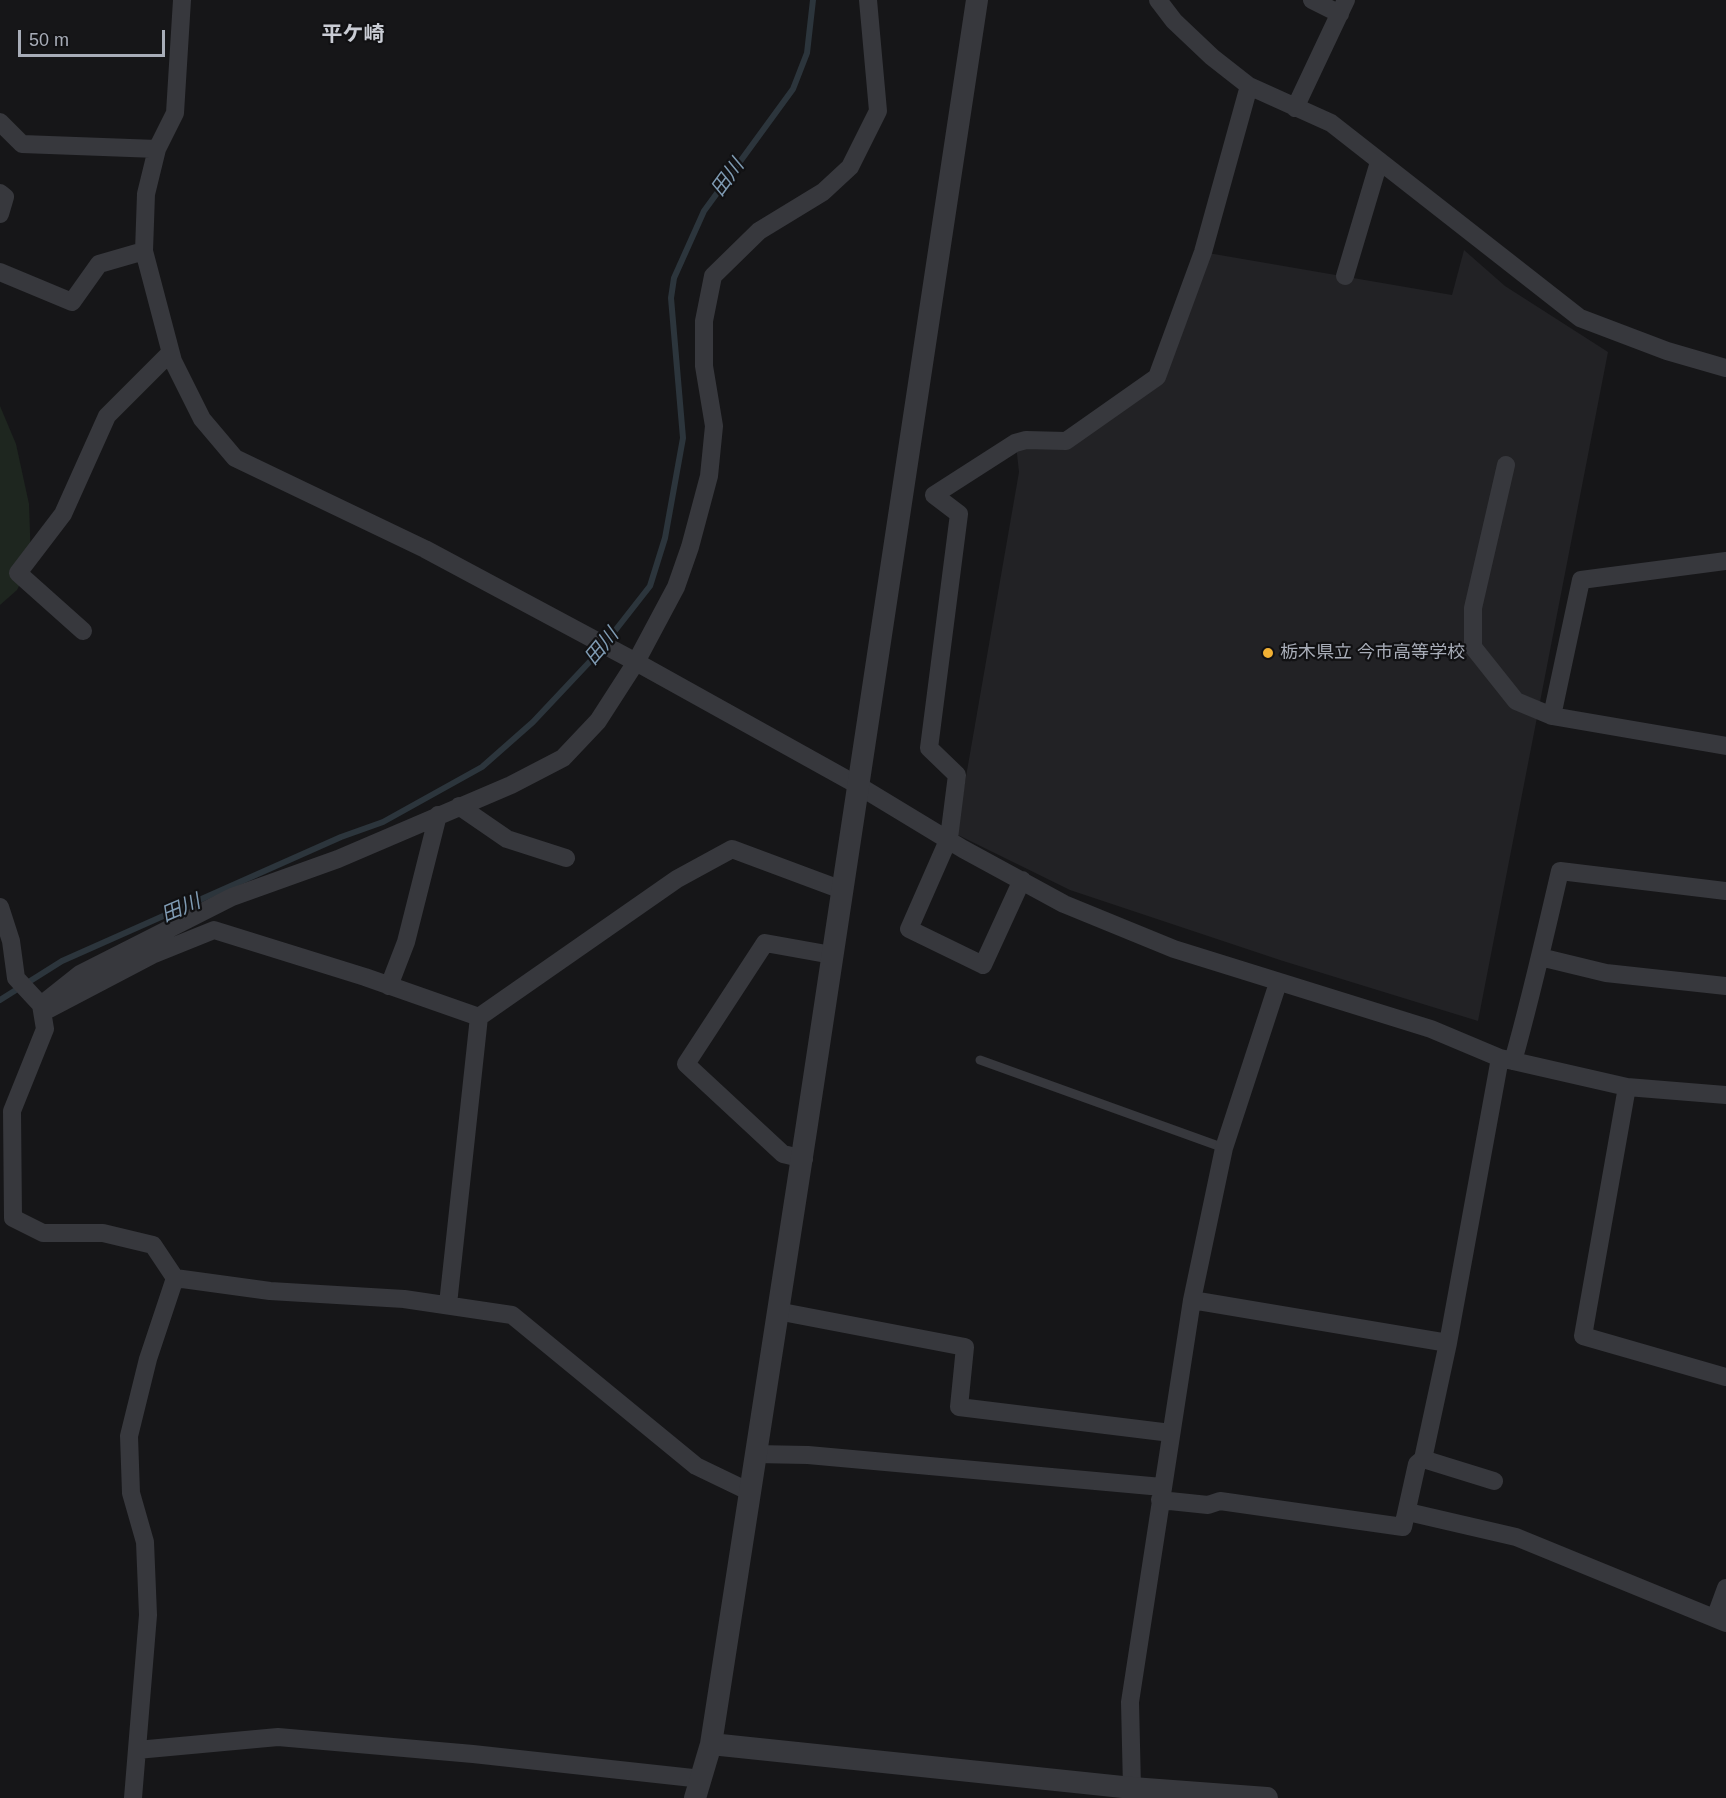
<!DOCTYPE html>
<html>
<head>
<meta charset="utf-8">
<style>
	body { margin:0 }
	#map { position:relative; width:1726px; height:1798px; overflow:hidden; background:#161618; font-family:Helvetica,sans-serif }
	canvas { display:block }
	.scale { position:absolute; left:18px; top:30px; width:147px; height:27px; box-sizing:border-box; border:3px solid #a8adb8; border-top:0; padding-left:8px; font-size:18px; line-height:21px; white-space:nowrap; color:#a8adb8; -webkit-text-stroke:4px #111113; paint-order:stroke }
</style>
</head>
<body>
<div id="map">
<canvas width="1726" height="1798"></canvas>
<div class="scale">50 m</div>
</div>
<script>
const context = document.querySelector('canvas').getContext('2d');
context.lineJoin = 'round';
function fillPath(path, color) { context.fillStyle = color; context.fill(path, 'evenodd'); }
function trace(path, color, width, dash) { context.strokeStyle = color; context.lineWidth = width; context.lineCap = dash ? 'butt' : 'round'; context.setLineDash(dash || []); context.stroke(path); }
function drawText(font, color, halo, rows, align = 'center') {
  context.font = font + ' Helvetica,"Noto Sans JP",sans-serif'; context.lineWidth = 4.5; context.setLineDash([]); context.textBaseline = 'middle'; context.strokeStyle = halo; context.fillStyle = color; for (const [text, x, y, turn = 0] of rows) {
    context.save(); context.translate(x, y); context.rotate((+turn || 0) * Math.PI / 180); context.textAlign = isNaN(turn) ? turn : align; if (halo) context.strokeText(text, 0, 0); context.fillText(text, 0, 0); context.restore();
  }
}
fillPath(new Path2D(`
	M 1464,250 L 1505,286 L 1608,352 L 1478,1021 L 1283,961 L 1070,890 L 956,834 L 1019,472 L 1016,445 L 1057,446 L 1159,380 L 1208,253 L 1452,295 Z`), '#222225');
fillPath(new Path2D(`
	M 0,406 L 16,444 L 29,504 L 31,562 L 17,590 L 0,605 Z`), '#1e261f');
trace(new Path2D(`
	M 0,1000 L 62,961 L 341,837 L 383,822 L 482,767 L 533,722 L 596,655 L 650,586 L 665,538 L 683,438 L 671,298 L 674,278 L 704,211 L 793,89 L 807,53 L 813,0`), '#2c353c', 6);
trace(new Path2D(`
	M 980,1060 L 1224,1148`), '#37383d', 9);
trace(new Path2D(`
	M 182,0 L 175,113 L 157,149 L 146,194 L 144,251 L 173,361 L 202,419 L 235,458 L 425,549 L 636,662 L 859,786 L 963,849 L 1064,904 L 1174,949 L 1431,1029 L 1500,1058 L 1627,1087 L 1726,1095
	M 1158,0 L 1174,21 L 1212,57 L 1249,86 L 1331,123 L 1580,318 L 1667,351 L 1726,368
	M 1312,0 L 1340,14
	M 1295,108 L 1346,0
	M 0,122 L 22,144 L 157,149
	M 0,193 L 5,197 L 0,214
	M 0,272 L 72,302 L 99,264 L 144,251
	M 1345,276 L 1379,162
	M 1506,465 L 1473,608 L 1473,647 L 1516,701 L 1552,716 L 1726,746
	M 83,631 L 18,573 L 63,514 L 107,416 L 170,353
	M 1552,716 L 1581,580 L 1726,561
	M 459,806 L 507,839 L 566,858
	M 1022,880 L 983,965 L 909,929 L 949,838 L 957,775 L 929,748 L 959,514 L 934,495 L 1015,443 L 1026,440 L 1066,441 L 1157,377 L 1203,252 L 1249,86
	M 0,907 L 11,941 L 16,978 L 41,1005 L 45,1029 L 12,1111 L 13,1218 L 43,1233 L 103,1233 L 153,1245 L 175,1278 L 148,1359 L 129,1436 L 131,1493 L 145,1542 L 148,1615 L 133,1798
	M 1540,957 L 1606,973 L 1726,986
	M 389,986 L 406,942 L 438,815
	M 41,1005 L 80,974 L 232,897 L 338,859 L 511,785 L 563,758 L 598,721 L 636,662 L 676,587 L 690,547 L 709,476 L 714,426 L 704,366 L 704,321 L 713,276 L 759,231 L 823,192 L 850,167 L 878,111 L 868,0
	M 49,1009 L 152,955 L 214,930 L 365,977 L 479,1017 L 677,879 L 732,849 L 842,890
	M 1513,1061 C 1531,998 1545,935 1560,871 L 1726,891
	M 1627,1087 L 1583,1336 L 1726,1377
	M 804,1159 L 783,1154 L 686,1064 L 765,943 L 832,955
	M 175,1278 L 270,1291 L 404,1299 L 512,1315 L 696,1466 L 750,1492
	M 1192,1300 L 1448,1343
	M 448,1304 L 479,1017
	M 777,1311 L 965,1347 L 959,1407 L 1171,1433
	M 755,1454 L 808,1455 L 1162,1487
	M 1423,1459 L 1448,1343 L 1500,1058
	M 1160,1500 L 1208,1505 L 1220,1501 L 1403,1527 L 1417,1464 L 1423,1459 L 1494,1481
	M 1408,1512 L 1516,1537 L 1726,1623
	M 1715,1618 L 1726,1588
	M 137,1750 L 278,1737 L 473,1754 L 702,1779
	M 1132,1788 L 1130,1702 L 1192,1300 L 1224,1148 L 1278,983`), '#37383d', 18);
trace(new Path2D(`
	M 711,1744 L 1132,1788 L 1267,1798
	M 695,1798 L 711,1744 C 802,1163 890,582 977,0`), '#37383d', 22);
for (const [x, y, r, color] of [
	[1268,653,6,"#f2b134"]
]) { const dot = new Path2D(); dot.arc(x, y, r, 0, 2 * Math.PI); context.fillStyle = color; context.fill(dot); trace(dot, '#111113', 2); }
drawText('18px', '#a8adb8', '#111113', [
	["栃木県立 今市高等学校",1280,653]
], 'left');
drawText('italic 20px', '#7f9bb3', '#111113', [
	["田川",728,178,-54],
	["田川",602,647,-50],
	["田川",181,909,-23]
]);
drawText('bold 21px', '#c9ccd4', '#111113', [
	["平ケ崎",353,35]
]);
</script>
</body>
</html>
